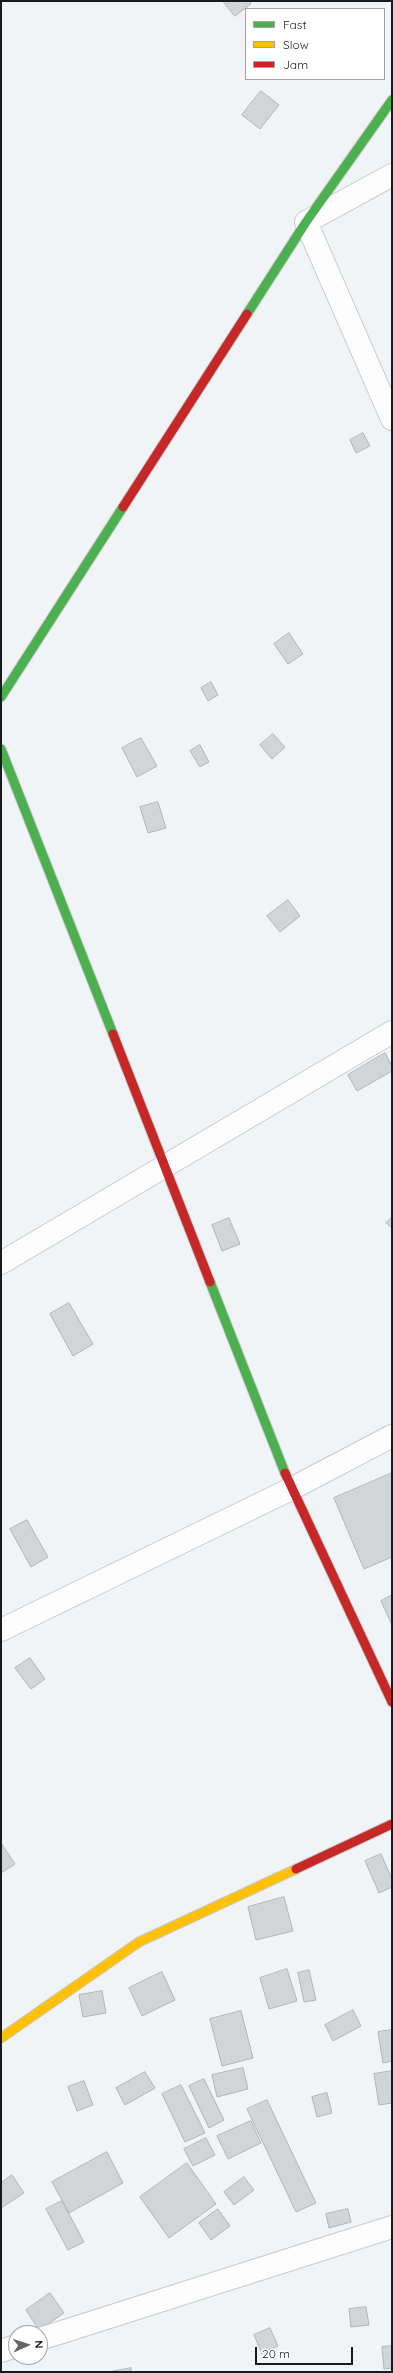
<!DOCTYPE html>
<html>
<head>
<meta charset="utf-8">
<style>
	body { margin:0 }
	#map { position:relative; width:393px; height:2373px; overflow:hidden; background:#f1f4f6; font-family:Quicksand,sans-serif }
	canvas { display:block }
	.frame { position:absolute; inset:0; border:2px solid #181a1c; pointer-events:none }
	.legend { position:absolute; left:245px; top:8px; width:140px; height:72px; box-sizing:border-box; background:#fff; border:1px solid #a3a3a4; margin:0; padding:5px 7px; list-style:none; font-size:12px; color:#181a1c }
	.legend li { display:flex; align-items:center; gap:8px; height:20px }
	.legend b { width:20px; border:1px solid #a3a3a4 }
	.north { position:absolute; left:8px; top:2325px; width:40px; height:40px; box-sizing:border-box; background:#fff; border:1px solid #a3a3a4; border-radius:50%; rotate:87deg; font-size:11px; font-weight:700; line-height:16px; text-align:center; color:#181a1c }
	.north::after { content:''; display:block; margin:auto; width:14px; height:18px; background:#646668; clip-path:polygon(50% 0,100% 100%,50% 72%,0 100%) }
	.scale { position:absolute; left:255px; top:2347px; width:98px; height:18px; box-sizing:border-box; border:2px solid #181a1c; border-top:0; padding-left:5px; font-size:12px; line-height:14px; white-space:nowrap; color:#181a1c; -webkit-text-stroke:3px #fff; paint-order:stroke }
</style>
</head>
<body>
<div id="map">
<canvas width="393" height="2373"></canvas>
<div class="frame"></div>
<ul class="legend">
<li><b style="height:5px;background:#4caf50"></b>Fast</li>
<li><b style="height:5px;background:#ffc107"></b>Slow</li>
<li><b style="height:5px;background:#c62828"></b>Jam</li>
</ul>
<div class="north">N</div>
<div class="scale">20 m</div>
</div>
<script>
const context = document.querySelector('canvas').getContext('2d');
context.lineJoin = 'round';
function fillPath(path, color) { context.fillStyle = color; context.fill(path, 'evenodd'); }
function trace(path, color, width, dash) { context.strokeStyle = color; context.lineWidth = width; context.lineCap = dash ? 'butt' : 'round'; context.setLineDash(dash || []); context.stroke(path); }
const building = new Path2D(`
	M 223,1 L 249,1 L 251,4 L 235,16 Z
	M 261,91 L 279,105 L 260,129 L 242,115 Z
	M 363,433 L 370,446 L 356,453 L 350,440 Z
	M 289,633 L 303,654 L 288,664 L 274,644 Z
	M 211,682 L 218,695 L 208,701 L 201,688 Z
	M 273,734 L 285,747 L 272,759 L 260,745 Z
	M 141,738 L 157,766 L 137,777 L 122,748 Z
	M 200,745 L 209,762 L 200,767 L 190,751 Z
	M 158,802 L 166,828 L 148,833 L 140,807 Z
	M 288,900 L 300,916 L 280,932 L 267,916 Z
	M 385,1053 L 392,1066 L 392,1071 L 357,1091 L 348,1075 Z
	M 392,1217 L 392,1228 L 386,1223 Z
	M 229,1218 L 240,1244 L 222,1251 L 212,1225 Z
	M 69,1303 L 93,1344 L 73,1356 L 50,1314 Z
	M 392,1473 L 392,1557 L 364,1569 L 334,1498 Z
	M 27,1520 L 48,1557 L 31,1567 L 10,1529 Z
	M 392,1595 L 392,1625 L 381,1601 Z
	M 30,1658 L 45,1679 L 31,1689 L 15,1668 Z
	M 1,1843 L 15,1864 L 1,1873 Z
	M 381,1854 L 392,1879 L 392,1887 L 379,1893 L 365,1861 Z
	M 284,1897 L 293,1931 L 256,1940 L 248,1907 Z
	M 287,1969 L 297,2001 L 269,2009 L 260,1978 Z
	M 309,1970 L 316,2000 L 304,2002 L 298,1973 Z
	M 162,1972 L 175,2000 L 142,2016 L 129,1988 Z
	M 102,1991 L 106,2013 L 83,2017 L 79,1995 Z
	M 353,2010 L 361,2026 L 333,2041 L 325,2025 Z
	M 241,2011 L 253,2058 L 222,2066 L 210,2019 Z
	M 392,2030 L 392,2061 L 383,2063 L 378,2032 Z
	M 243,2068 L 248,2089 L 217,2097 L 212,2075 Z
	M 392,2071 L 392,2103 L 379,2105 L 374,2074 Z
	M 145,2072 L 155,2088 L 125,2105 L 116,2088 Z
	M 204,2079 L 224,2120 L 209,2128 L 189,2086 Z
	M 84,2081 L 93,2105 L 77,2111 L 68,2087 Z
	M 181,2085 L 205,2133 L 185,2142 L 162,2094 Z
	M 327,2093 L 332,2113 L 317,2117 L 312,2097 Z
	M 267,2100 L 316,2203 L 296,2212 L 247,2109 Z
	M 251,2121 L 261,2143 L 228,2159 L 217,2136 Z
	M 206,2138 L 215,2155 L 193,2166 L 184,2149 Z
	M 107,2152 L 123,2183 L 69,2213 L 52,2182 Z
	M 187,2163 L 216,2204 L 169,2238 L 140,2197 Z
	M 12,2175 L 24,2193 L 1,2208 L 1,2183 Z
	M 244,2177 L 254,2190 L 234,2205 L 224,2192 Z
	M 62,2201 L 84,2242 L 68,2250 L 46,2209 Z
	M 218,2209 L 230,2226 L 211,2240 L 199,2223 Z
	M 348,2209 L 351,2222 L 329,2228 L 326,2214 Z
	M 50,2293 L 64,2313 L 39,2330 L 26,2310 Z
	M 366,2307 L 369,2325 L 351,2327 L 349,2309 Z
	M 270,2328 L 278,2346 L 262,2354 L 254,2335 Z
	M 392,2346 L 392,2368 L 384,2369 L 382,2347 Z
	M 131,2368 L 131,2372 L 109,2372 Z`);
fillPath(building, '#d2d5d6');
trace(building, '#b2b5b6', 1);
const street = new Path2D(`
	M 392,175 L 306,222 L 392,419
	M 1,1263 L 392,1032
	M 1,1630 L 291,1489 L 392,1436
	M 40,2339 L 392,2227
	M 1,2351 L 16,2346`);
const fast = new Path2D(`
	M 247,314 L 306,222 L 392,100
	M 1,697 L 123,507
	M 1,749 L 113,1034
	M 210,1282 L 285,1473`);
const slow = new Path2D(`
	M 1,2038 L 139,1942 L 296,1869`);
const jam = new Path2D(`
	M 123,507 L 247,314
	M 113,1034 L 210,1282
	M 285,1473 L 392,1702
	M 296,1869 L 392,1824`);
trace(street, '#c8cacb', 24);
trace(fast, '#c8cacb', 11);
trace(slow, '#c8cacb', 11);
trace(jam, '#c8cacb', 11);
trace(street, '#fdfdfe', 22);
trace(fast, '#4caf50', 9);
trace(slow, '#ffc107', 9);
trace(jam, '#c62828', 9);
</script>
</body>
</html>
